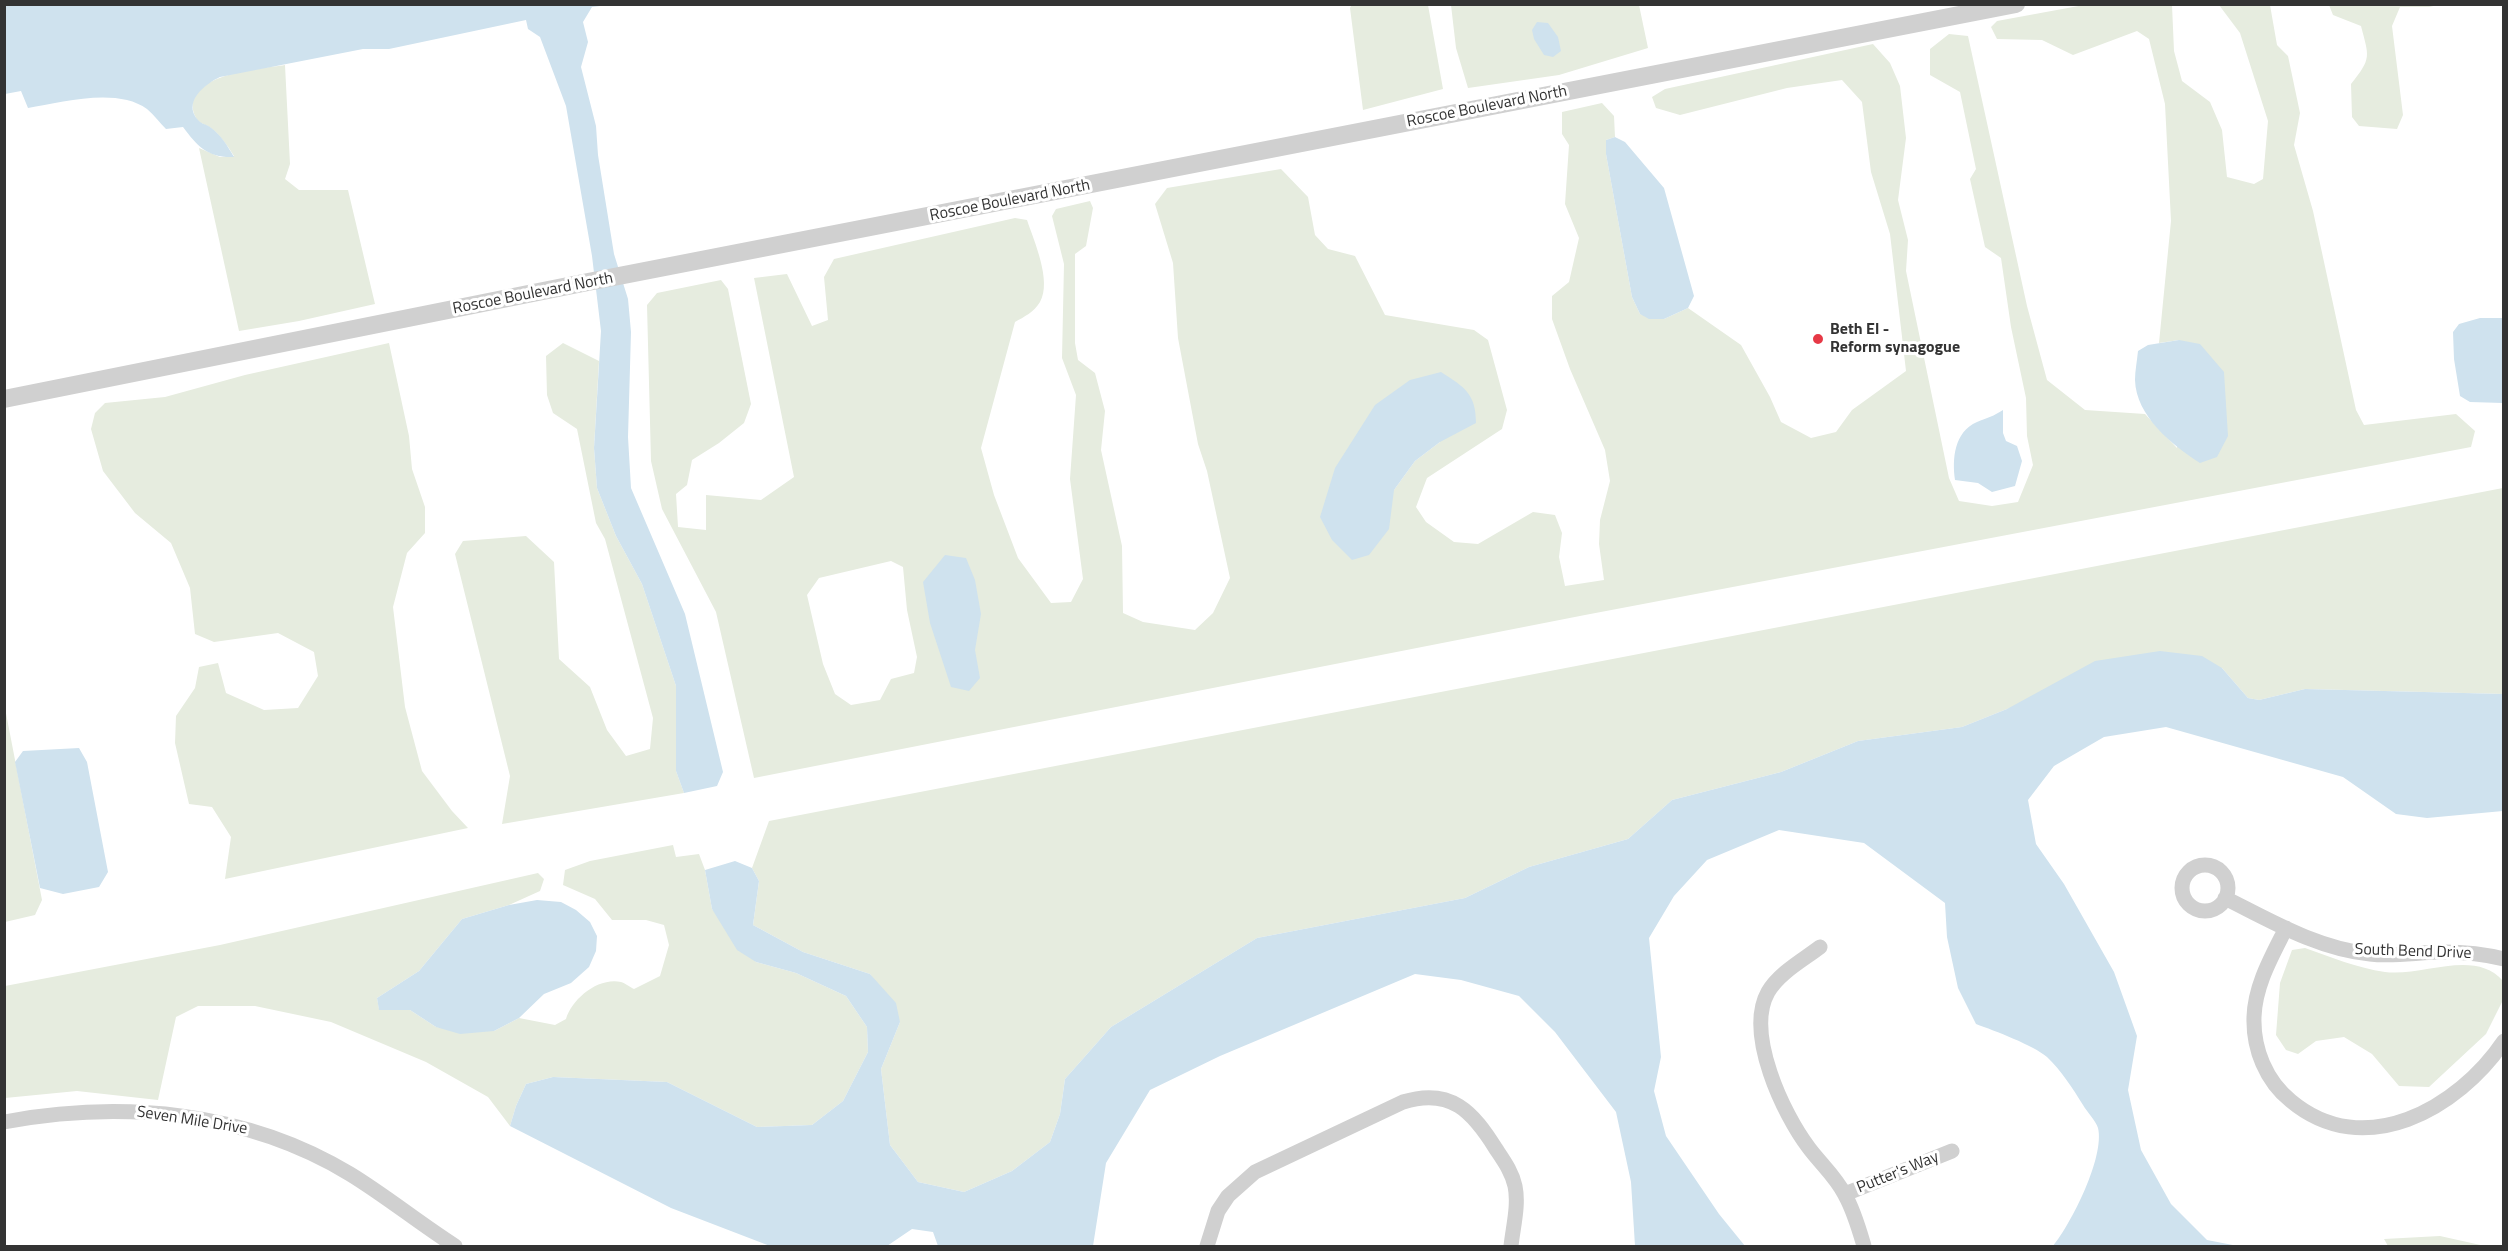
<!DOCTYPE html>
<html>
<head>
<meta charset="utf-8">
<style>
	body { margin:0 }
	#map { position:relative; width:2508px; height:1251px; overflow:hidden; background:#fff; font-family:"Titillium Web",sans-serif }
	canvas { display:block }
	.frame { position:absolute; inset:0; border:6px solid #333; pointer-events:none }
</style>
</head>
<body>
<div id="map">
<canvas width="2508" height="1251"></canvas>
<div class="frame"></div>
</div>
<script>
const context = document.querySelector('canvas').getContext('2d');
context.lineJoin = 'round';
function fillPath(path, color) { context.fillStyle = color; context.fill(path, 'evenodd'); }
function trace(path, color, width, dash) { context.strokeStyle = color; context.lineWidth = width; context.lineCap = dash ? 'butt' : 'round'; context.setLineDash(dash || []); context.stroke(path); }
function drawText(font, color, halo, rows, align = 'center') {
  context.font = font + ' "Titillium Web",sans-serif'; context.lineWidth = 6; context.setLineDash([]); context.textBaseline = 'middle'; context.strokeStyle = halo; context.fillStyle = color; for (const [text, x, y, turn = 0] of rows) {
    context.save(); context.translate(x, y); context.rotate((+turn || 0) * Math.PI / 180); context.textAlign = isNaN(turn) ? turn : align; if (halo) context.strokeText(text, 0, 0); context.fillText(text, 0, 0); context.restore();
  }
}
fillPath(new Path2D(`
	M 1352,4 L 1428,5 L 1443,89 L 1363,110 L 1350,8 Z
	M 1451,5 L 1639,5 L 1648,48 L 1559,75 L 1468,88 L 1456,48 Z
	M 2084,5 L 2172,5 L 2174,51 L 2182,81 L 2210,102 L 2222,130 L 2227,177 L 2254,184 L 2263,179 L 2268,121 L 2240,33 L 2219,5 L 2270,5 L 2277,45 L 2288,56 L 2300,113 L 2294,145 L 2313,211 L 2356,410 L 2364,425 L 2456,414 L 2475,431 L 2471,447 L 1585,615 L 754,778 L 716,612 L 662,509 L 651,461 L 647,305 L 657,293 L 721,280 L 728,289 L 751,404 L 744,423 L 719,443 L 692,460 L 687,485 L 676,494 L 678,527 L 706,530 L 706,495 L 761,500 L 794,477 L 754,278 L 787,274 L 812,326 L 828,320 L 824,277 L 834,259 L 1015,218 L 1027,220 C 1034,241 1052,281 1040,302 C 1034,312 1024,317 1015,322 L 981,448 L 994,495 L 1018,558 L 1051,603 L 1071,602 L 1083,579 L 1070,479 L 1076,395 L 1062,358 L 1064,264 L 1052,216 L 1056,209 L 1090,201 L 1093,208 L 1086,246 L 1075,254 L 1075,343 L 1078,360 L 1095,373 L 1105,411 L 1101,450 L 1122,546 L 1123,613 L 1143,622 L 1195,630 L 1213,613 L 1230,578 L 1207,471 L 1198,444 L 1178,338 L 1173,263 L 1155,204 L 1167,188 L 1281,169 L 1308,197 L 1315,235 L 1328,249 L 1355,256 L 1385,315 L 1474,330 L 1488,340 L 1507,410 L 1502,429 L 1427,478 L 1416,507 L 1426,522 L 1454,542 L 1478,544 L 1533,512 L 1555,515 L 1562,533 L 1559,557 L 1565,586 L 1604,580 L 1599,544 L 1600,520 L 1610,481 L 1605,450 L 1570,369 L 1552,319 L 1552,296 L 1569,282 L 1579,238 L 1565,204 L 1569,145 L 1562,134 L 1562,112 L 1602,103 L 1614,116 L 1615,137 L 1606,140 L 1606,154 L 1632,297 L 1640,314 L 1664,319 L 1688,308 L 1741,345 L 1770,397 L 1781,422 L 1811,438 L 1836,432 L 1852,410 L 1906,371 L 1890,234 L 1871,172 L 1862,102 L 1842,80 L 1787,88 L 1680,115 L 1656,108 L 1652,97 L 1665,89 L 1873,44 L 1890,63 L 1900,86 L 1906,138 L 1898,200 L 1908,240 L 1906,271 L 1949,478 L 1959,501 L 1992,506 L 2018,502 L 2033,465 L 2027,436 L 2026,398 L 2011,327 L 2001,258 L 1985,247 L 1970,179 L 1976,169 L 1960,92 L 1930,75 L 1930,49 L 1949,34 L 1968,36 L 2027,306 L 2047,380 L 2085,410 L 2145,414 L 2177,448 L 2179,340 L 2159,343 L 2171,221 L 2165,104 L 2149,39 L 2137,31 L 2073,55 L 2042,40 L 1997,39 L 1991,27 L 1997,21 ZM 1441,372 L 1440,442 L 1415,461 L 1394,490 ZM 891,561 L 903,567 L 907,610 L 917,657 L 914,673 L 891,679 L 880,700 L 851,705 L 835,694 L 823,664 L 807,595 L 819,578 Z
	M 2329,5 L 2438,5 L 2429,7 L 2400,7 L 2392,26 L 2403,115 L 2397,129 L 2359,126 L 2352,117 L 2351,84 C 2372,58 2369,57 2361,26 L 2333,15 Z
	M 285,65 L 290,164 L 285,179 L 299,190 L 348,190 L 375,304 L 299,321 L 239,331 L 199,148 L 220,157 L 234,156 C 227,145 221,136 211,128 C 206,124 199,124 196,118 C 175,74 261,69 285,65 Z
	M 389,343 L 409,436 L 412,469 L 425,507 L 425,533 L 407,553 L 393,607 L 405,707 L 422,771 L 452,811 L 468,828 L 225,879 L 231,837 L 212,807 L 189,804 L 175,743 L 176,716 L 195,688 L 199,667 L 218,663 L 226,693 L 264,710 L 298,708 L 318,676 L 314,652 L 278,633 L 214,642 L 195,634 L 190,588 L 171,543 L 135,513 L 103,471 L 91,429 L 95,413 L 105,403 L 165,397 L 245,375 Z
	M 563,343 L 599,361 L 594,448 L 597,488 L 616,536 L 642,584 L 676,686 L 676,771 L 684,793 L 502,824 L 510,776 L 455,554 L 463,541 L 526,536 L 554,562 L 559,659 L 590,687 L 607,730 L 626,756 L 650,749 L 653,718 L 605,539 L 596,523 L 577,429 L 553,413 L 547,395 L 546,356 Z
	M 2503,488 L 2503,694 L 2305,689 L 2259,700 L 2248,698 L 2222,668 L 2007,709 L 1962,727 L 1858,741 L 1781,772 L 1672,800 L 1628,839 L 1529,867 L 1465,898 L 1257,938 L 1111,1027 L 1065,1079 L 1060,1114 L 1050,1142 L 1012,1171 L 964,1192 L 918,1182 L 890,1145 L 881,1069 L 900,1022 L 870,974 L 803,952 L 753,925 L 759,881 L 752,868 L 769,821 Z
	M 5,708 L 42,900 L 35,915 L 5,922 Z
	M 673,845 L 676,857 L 699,854 L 705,870 L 712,909 L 756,962 L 796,973 L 846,996 L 867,1027 L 868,1052 L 843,1101 L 812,1125 L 757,1127 L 667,1082 L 553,1077 L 526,1084 L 516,1106 L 510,1126 L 488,1097 L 426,1062 L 331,1022 L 255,1006 L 198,1006 L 176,1017 L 158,1100 L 77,1091 L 5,1098 L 5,986 L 220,945 L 538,873 L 544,879 L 540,891 L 509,905 L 462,919 L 419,971 L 377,998 L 379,1009 L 410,1010 L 436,1027 L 494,1031 L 519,1018 L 555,1025 L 566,1019 C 572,999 598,977 621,982 C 625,983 630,987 634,989 L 660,976 L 669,945 L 664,925 L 646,920 L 612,920 L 595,899 L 563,885 L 565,870 L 590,861 Z
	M 2305,948 C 2331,957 2357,968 2385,972 C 2422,977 2475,948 2503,981 L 2503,1000 L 2486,1034 L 2429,1087 L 2399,1086 L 2372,1054 L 2344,1037 L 2316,1041 L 2298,1054 L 2286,1050 L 2276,1035 L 2280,983 L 2292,950 Z
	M 2440,1236 L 2485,1246 L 2388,1246 L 2384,1239 Z`), '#e6ecdf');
fillPath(new Path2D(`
	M 5,5 L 608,5 L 592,7 L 583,22 L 588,42 L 581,67 L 596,126 L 598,155 L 614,254 L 628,299 L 631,332 L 628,437 L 631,488 L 685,614 L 723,772 L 717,786 L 684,793 L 676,771 L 676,686 L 642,584 L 616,536 L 597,488 L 594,448 L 601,331 L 592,256 L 566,106 L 540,37 L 528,29 L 526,20 L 389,49 L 363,49 L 220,77 C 205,84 182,102 198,120 C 201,124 206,124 210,127 C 221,135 227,145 234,157 C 208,158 198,147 183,127 L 166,129 C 160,123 154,115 147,109 C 118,87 61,102 28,108 L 21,91 L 5,94 Z
	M 1537,22 L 1548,23 L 1558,37 L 1561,51 L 1553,57 L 1544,55 L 1534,39 L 1532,30 Z
	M 1615,137 L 1625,142 L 1664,188 L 1694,296 L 1688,308 L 1664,319 L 1649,319 L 1640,314 L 1632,297 L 1606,154 L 1606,140 Z
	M 2480,318 L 2503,318 L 2503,403 L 2470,402 L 2460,396 L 2454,359 L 2453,332 L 2459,324 Z
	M 2179,340 L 2200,344 L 2224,372 L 2228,436 L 2217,457 L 2200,463 C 2172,445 2136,416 2135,380 C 2135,371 2137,361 2138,351 L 2148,345 Z
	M 1441,372 C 1464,387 1476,393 1476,423 L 1440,442 L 1415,461 L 1394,490 L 1389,529 L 1369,555 L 1352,560 L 1332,540 L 1320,517 L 1335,468 L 1375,405 L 1410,380 Z
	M 2003,410 L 2003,433 L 2006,441 L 2017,446 L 2022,461 L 2015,486 L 1992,492 L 1978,483 L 1955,480 C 1952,459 1954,432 1977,422 C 1987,418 1994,416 2003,410 Z
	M 945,555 L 966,558 L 975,580 L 981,614 L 975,650 L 980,678 L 969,691 L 951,687 L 930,623 L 923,582 Z
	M 2160,651 L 2202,656 L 2222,668 L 2248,698 L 2259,700 L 2305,689 L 2503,694 L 2503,811 L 2427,818 L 2396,814 L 2343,777 L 2166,727 L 2104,737 L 2054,766 L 2028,800 L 2036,844 L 2064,884 L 2114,972 L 2137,1036 L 2128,1090 L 2141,1150 L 2171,1204 L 2207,1240 L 2238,1246 L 2053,1246 C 2071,1224 2105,1157 2098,1128 C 2096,1121 2087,1112 2083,1105 C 2073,1089 2061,1070 2047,1057 C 2033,1045 1995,1031 1976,1024 L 1958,988 L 1947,937 L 1945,903 L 1864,843 L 1779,830 L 1707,860 L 1674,896 L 1649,938 L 1661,1057 L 1654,1091 L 1666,1136 L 1719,1214 L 1745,1246 L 1635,1246 L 1631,1182 L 1616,1112 L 1555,1032 L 1519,996 L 1461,980 L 1415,974 L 1220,1056 L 1150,1090 L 1106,1163 L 1093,1246 L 938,1246 L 933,1232 L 912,1229 L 887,1246 L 770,1246 L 671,1208 L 510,1126 L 516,1106 L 526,1084 L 553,1077 L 667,1082 L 757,1127 L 812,1125 L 843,1101 L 868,1052 L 867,1027 L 846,996 L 796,973 L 756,962 L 737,950 L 712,909 L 705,870 L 735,861 L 752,868 L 759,881 L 753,925 L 803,952 L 870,974 L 896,1003 L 900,1022 L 881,1069 L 890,1145 L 918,1182 L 964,1192 L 1012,1171 L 1050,1142 L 1060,1114 L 1065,1079 L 1111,1027 L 1257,938 L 1465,898 L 1529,867 L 1628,839 L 1672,800 L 1781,772 L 1858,741 L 1962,727 L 2007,709 L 2095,661 Z
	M 79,748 L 87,762 L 108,872 L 99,887 L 63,894 L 40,888 L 15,762 L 23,751 Z
	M 537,900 L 561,902 L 576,910 L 590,922 L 597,936 L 596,951 L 589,967 L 571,983 L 544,994 L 519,1018 L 494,1031 L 460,1034 L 436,1027 L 410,1010 L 379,1010 L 377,998 L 419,971 L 462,919 L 509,905 Z`), '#cfe2ee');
trace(new Path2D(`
	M2182 888a23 23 0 1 1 46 0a23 23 0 1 1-46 0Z
	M 2225,898 C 2271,921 2318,949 2370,954 C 2395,957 2419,952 2444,952 C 2464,952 2484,954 2504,959
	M 2286,928 C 2272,956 2255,985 2254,1017 C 2253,1049 2266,1081 2291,1101 C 2364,1162 2458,1109 2504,1041
	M 1820,947 C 1803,960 1779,973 1768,992 C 1745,1033 1783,1114 1809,1148 C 1821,1164 1836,1177 1845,1195 C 1854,1211 1859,1229 1864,1246
	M 4,1122 C 122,1100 246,1111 350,1174 C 386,1196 419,1223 455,1246
	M 1845,1194 L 1952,1151
	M 1207,1246 L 1218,1211 L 1228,1196 L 1255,1172 L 1403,1102 C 1451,1087 1473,1112 1496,1149 C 1504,1161 1512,1172 1515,1186 C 1519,1205 1513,1227 1511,1246`), '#d0d0d0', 15);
trace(new Path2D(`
	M 4,399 L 588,282 L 2016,4`), '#d0d0d0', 18);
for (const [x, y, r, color] of [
	[1818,339,6,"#e63946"]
]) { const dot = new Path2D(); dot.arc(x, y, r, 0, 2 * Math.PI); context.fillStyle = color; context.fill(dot); trace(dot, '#fff', 2); }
drawText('16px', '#333', '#fff', [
	["Roscoe Boulevard North",1487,107,-11],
	["Roscoe Boulevard North",1010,201,-11],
	["Roscoe Boulevard North",533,294,-11],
	["South Bend Drive",2413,952,2],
	["Seven Mile Drive",192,1121,9],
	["Putter's Way",1898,1173,-22]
]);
drawText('bold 16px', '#333', '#fff', [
	["Beth El -",1830,330],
	["Reform synagogue",1830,348]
], 'left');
</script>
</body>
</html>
